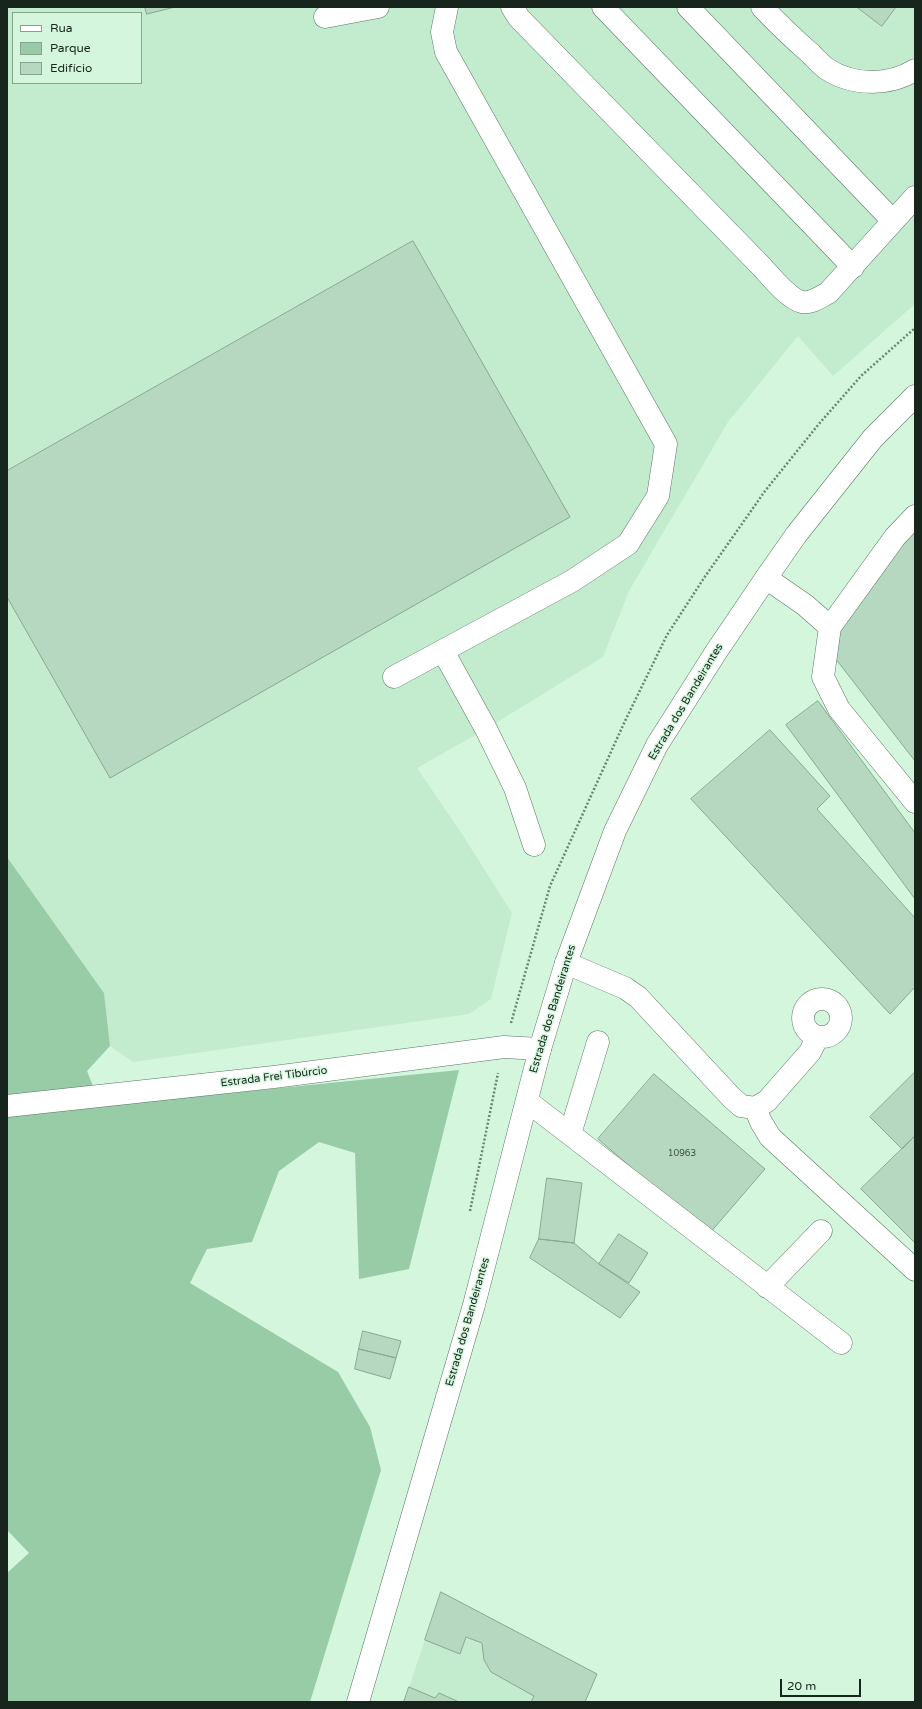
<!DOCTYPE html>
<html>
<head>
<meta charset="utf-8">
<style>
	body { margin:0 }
	#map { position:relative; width:922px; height:1709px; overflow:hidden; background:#d4f6dd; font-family:"Varela Round",sans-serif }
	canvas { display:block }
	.frame { position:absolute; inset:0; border:8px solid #18251c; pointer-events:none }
	.legend { position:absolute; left:12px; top:12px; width:130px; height:72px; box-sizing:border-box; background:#d4f6dd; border:1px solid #89a290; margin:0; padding:5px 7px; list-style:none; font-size:12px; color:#18251c }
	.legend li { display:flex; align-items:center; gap:8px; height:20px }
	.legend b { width:20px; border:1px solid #89a290 }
	.scale { position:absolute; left:780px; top:1679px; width:81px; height:18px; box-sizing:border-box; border:2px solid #18251c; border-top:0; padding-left:5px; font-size:12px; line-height:14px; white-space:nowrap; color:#18251c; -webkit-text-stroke:3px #d4f6dd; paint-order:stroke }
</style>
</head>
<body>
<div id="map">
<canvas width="922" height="1709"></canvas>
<div class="frame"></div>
<ul class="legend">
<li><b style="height:5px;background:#fff"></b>Rua</li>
<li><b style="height:11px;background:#97cca6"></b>Parque</li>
<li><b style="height:11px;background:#b7d8c0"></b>Edifício</li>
</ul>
<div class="scale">20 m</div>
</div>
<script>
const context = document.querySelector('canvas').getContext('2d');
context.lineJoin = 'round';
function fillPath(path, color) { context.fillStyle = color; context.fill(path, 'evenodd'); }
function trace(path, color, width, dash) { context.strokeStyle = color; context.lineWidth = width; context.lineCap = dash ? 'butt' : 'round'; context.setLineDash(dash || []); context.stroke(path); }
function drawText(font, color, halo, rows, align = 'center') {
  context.font = font + ' "Varela Round",sans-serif'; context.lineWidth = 3; context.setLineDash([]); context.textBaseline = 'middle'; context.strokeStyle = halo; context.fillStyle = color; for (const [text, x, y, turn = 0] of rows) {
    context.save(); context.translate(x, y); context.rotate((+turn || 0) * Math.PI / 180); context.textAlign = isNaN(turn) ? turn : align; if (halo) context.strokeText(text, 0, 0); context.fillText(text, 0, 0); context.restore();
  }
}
fillPath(new Path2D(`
	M 7,7 L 915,7 L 915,304 L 833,376 L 798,336 L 728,422 L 629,591 L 603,657 L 486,729 L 417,768 L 462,834 L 512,913 L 491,999 L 469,1014 L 133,1062 L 110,1046 L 104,993 L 7,857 ZM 13,13 L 141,13 L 141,83 L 13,83 Z
	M 441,1592 L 597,1674 L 585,1702 L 404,1702 Z`), '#c2eccd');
fillPath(new Path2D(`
	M 7,857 L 104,993 L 110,1046 L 87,1071 L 101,1106 L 459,1070 L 409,1269 L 359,1279 L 355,1153 L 319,1142 L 279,1171 L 252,1242 L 207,1249 L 190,1283 L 338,1372 L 370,1427 L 381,1470 L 310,1702 L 7,1702 L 7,1573 L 29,1553 L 7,1530 Z`), '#97cca6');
const building = new Path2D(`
	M 145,7 L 175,7 L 147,14 Z
	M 857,7 L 896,7 L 882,26 Z
	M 413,241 L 570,517 L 110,778 L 7,597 L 7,471 Z
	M 915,528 L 915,761 L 828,649 Z
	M 818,701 L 915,833 L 915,899 L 786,725 Z
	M 770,730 L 830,796 L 817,809 L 915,918 L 915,987 L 890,1014 L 691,799 Z
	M 915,1072 L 915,1136 L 902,1149 L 870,1117 Z
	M 654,1074 L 765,1169 L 709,1234 L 598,1139 Z
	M 915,1136 L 915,1243 L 861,1189 Z
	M 547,1178 L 582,1183 L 574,1243 L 539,1239 Z
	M 619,1234 L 648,1253 L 629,1283 L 599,1264 Z
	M 539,1239 L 574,1243 L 599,1264 L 640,1292 L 620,1318 L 530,1258 Z
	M 363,1331 L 401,1341 L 396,1358 L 359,1349 Z
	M 359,1349 L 396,1358 L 390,1379 L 355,1369 Z
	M 441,1592 L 597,1674 L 585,1702 L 531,1702 L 534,1696 L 491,1672 L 484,1660 L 482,1643 L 466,1637 L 460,1654 L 425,1640 Z
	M 409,1687 L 435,1698 L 439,1693 L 459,1702 L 404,1702 Z`);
fillPath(building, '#b7d8c0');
trace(building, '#88a891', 1);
const minor = new Path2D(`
	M 512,7 L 519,18 L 762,267 C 771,277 789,299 802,302 C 811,304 820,297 828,293 L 915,197
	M 603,7 L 853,267
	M 688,7 L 893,221
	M 762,7 C 778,24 794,39 811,54 C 816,59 821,65 827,69 C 853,86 889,86 915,70
	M 325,17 L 378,7
	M 766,578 L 805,605 L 830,627 L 895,537 L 915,516
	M 830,627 L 823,677 L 839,709 L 915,802
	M 443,651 L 486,729 L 515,788 L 534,845
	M 394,677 L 572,581 L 628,544 L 658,496 L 666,444 L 446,52 L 442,32 L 447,7
	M 566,963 L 625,988 L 638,997 L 731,1097 L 741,1106 L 755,1108 L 767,1101 L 810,1052 L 817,1038
	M803 1018a19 19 0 1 1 38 0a19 19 0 1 1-38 0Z
	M 527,1101 L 841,1343
	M 7,1106 L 274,1077 L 504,1047 L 540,1049
	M 755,1108 L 761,1122 L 770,1137 L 915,1270
	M 570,1134 L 598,1042
	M 767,1287 L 821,1231`);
const major = new Path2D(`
	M 358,1702 L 474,1305 L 540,1049 L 566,963 L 615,831 L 657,745 L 716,652 L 766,578 L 796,535 L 873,438 L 915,396`);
trace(minor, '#587761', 23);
trace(major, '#587761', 23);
trace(new Path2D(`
	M 511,1023 L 550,886 L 625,721 L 667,635 L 704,578 L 765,491 L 818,425 L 861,376 L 915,328
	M 470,1211 L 498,1073`), '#6d8373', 2.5, [2, 2]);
trace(minor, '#fff', 22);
trace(major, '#fff', 22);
drawText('9px', '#405245', null, [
	["10963",682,1154]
]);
drawText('11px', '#18251c', '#d4f6dd', [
	["Estrada dos Bandeirantes",686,702,-59],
	["Estrada dos Bandeirantes",553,1009,-73],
	["Estrada Frei Tibúrcio",274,1077,-7],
	["Estrada dos Bandeirantes",468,1322,-74]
]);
</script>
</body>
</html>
